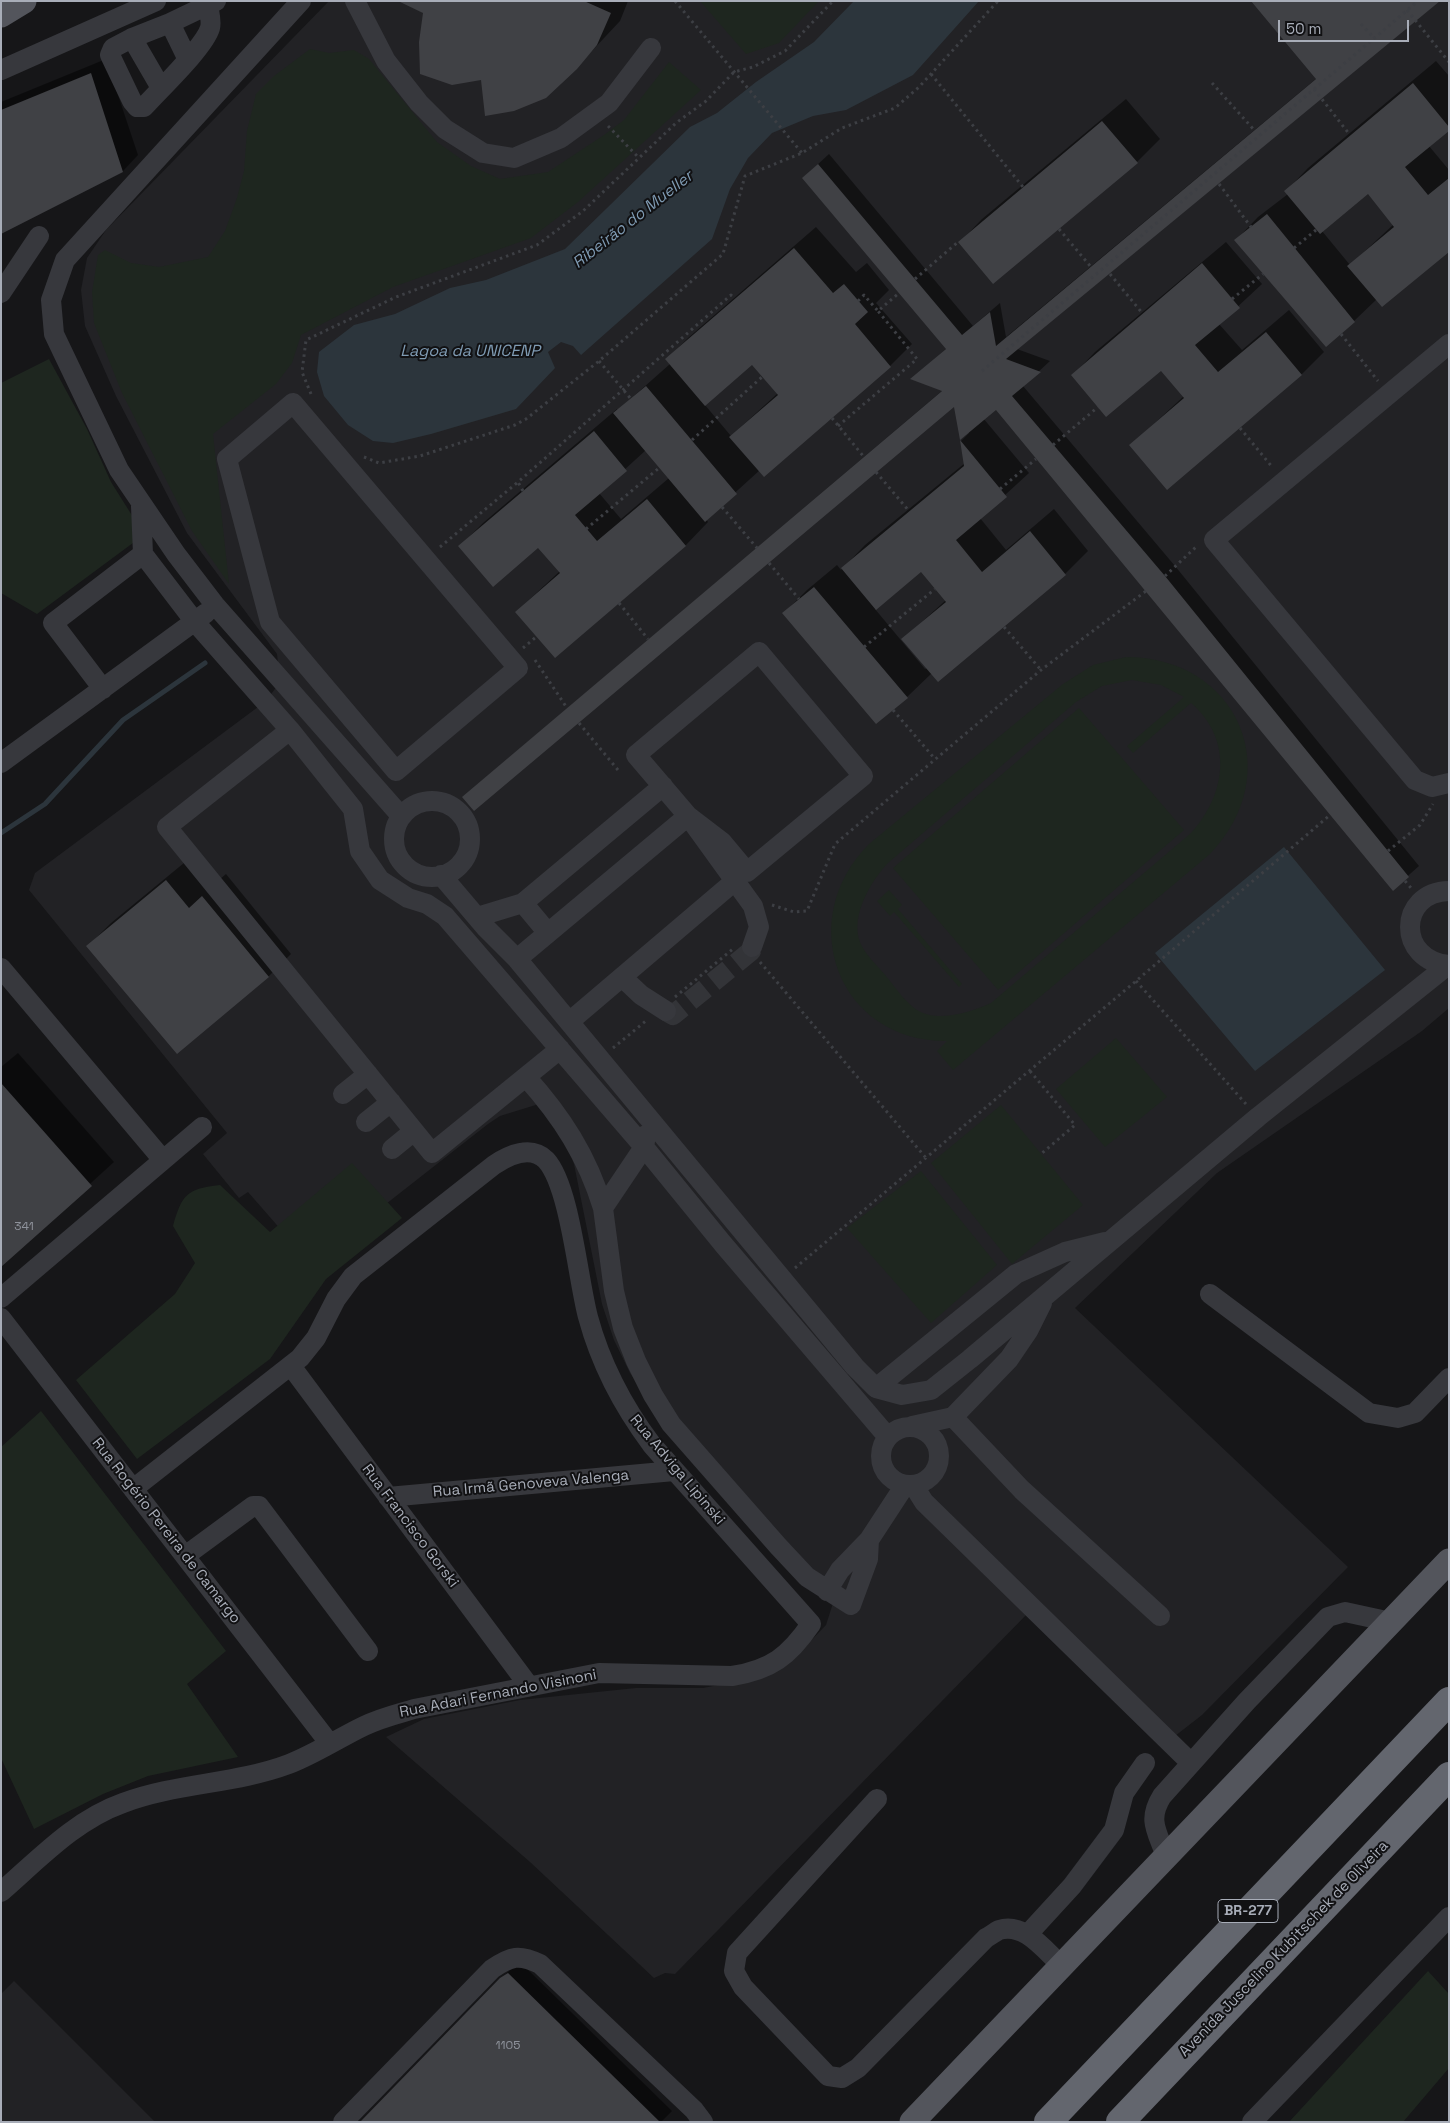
<!DOCTYPE html>
<html>
<head>
<meta charset="utf-8">
<style>
	body { margin:0 }
	#map { position:relative; width:1450px; height:2123px; overflow:hidden; background:#161618; font-family:"Space Grotesk",sans-serif }
	canvas { display:block }
	.frame { position:absolute; inset:0; border:2px solid #a8adb8; pointer-events:none }
	.scale { position:absolute; left:1278px; top:20px; width:131px; height:22px; box-sizing:border-box; border:2px solid #a8adb8; border-top:0; padding-left:6px; font-size:15px; line-height:18px; white-space:nowrap; color:#a8adb8; -webkit-text-stroke:4px #111113; paint-order:stroke }
</style>
</head>
<body>
<div id="map">
<canvas width="1450" height="2123"></canvas>
<div class="frame"></div>
<div class="scale">50 m</div>
</div>
<script>
const context = document.querySelector('canvas').getContext('2d');
context.lineJoin = 'round';
function fillPath(path, color) { context.fillStyle = color; context.fill(path, 'evenodd'); }
function trace(path, color, width, dash) { context.strokeStyle = color; context.lineWidth = width; context.lineCap = dash ? 'butt' : 'round'; context.setLineDash(dash || []); context.stroke(path); }
function drawText(font, color, halo, rows, align = 'center') {
  context.font = font + ' "Space Grotesk",sans-serif'; context.lineWidth = 4; context.setLineDash([]); context.textBaseline = 'middle'; context.strokeStyle = halo; context.fillStyle = color; for (const [text, x, y, turn = 0] of rows) {
    context.save(); context.translate(x, y); context.rotate((+turn || 0) * Math.PI / 180); context.textAlign = isNaN(turn) ? turn : align; if (halo) context.strokeText(text, 0, 0); context.fillText(text, 0, 0); context.restore();
  }
}
fillPath(new Path2D(`
	M 329,1 L 1449,1 L 1449,1008 L 1422,1031 L 1217,1173 L 1075,1308 L 1348,1567 L 1202,1715 L 1166,1743 L 1030,1611 L 675,1974 L 665,1973 L 654,1978 L 530,1862 L 386,1737 L 424,1719 L 520,1700 L 636,1688 L 703,1688 L 744,1680 L 796,1656 L 826,1625 L 833,1603 L 649,1402 L 630,1373 L 614,1340 L 602,1304 L 574,1164 L 563,1138 L 539,1104 L 500,1116 L 488,1124 L 363,1222 L 317,1271 L 248,1192 L 239,1198 L 203,1154 L 227,1133 L 29,890 L 35,873 L 266,701 L 280,682 L 277,654 L 187,533 L 116,396 L 85,326 L 81,290 L 87,258 L 106,230 Z
	M 14,1981 L 155,2122 L 1,2122 L 1,1994 Z`), '#222225');
fillPath(new Path2D(`
	M 700,1 L 819,1 L 779,43 L 746,54 Z
	M 310,49 L 329,53 L 354,50 L 369,59 L 437,142 L 471,166 L 500,179 L 548,172 L 604,135 L 624,120 L 669,62 L 701,90 L 578,202 L 531,238 L 393,287 L 301,335 L 292,363 L 276,384 L 213,434 L 229,584 L 192,531 L 122,393 L 94,323 L 92,292 L 98,255 L 105,250 L 131,263 L 159,267 L 208,257 L 225,231 L 237,198 L 244,171 L 247,131 L 256,94 L 274,76 Z
	M 49,359 L 87,429 L 111,482 L 133,517 L 137,540 L 37,614 L 1,593 L 1,383 Z
	M 1126,657 C 1238,657 1288,773 1210,854 L 953,1070 L 937,1051 L 947,1041 C 838,1042 793,920 869,844 L 1063,684 L 1093,665 ZM 1132,680 L 1161,685 L 1184,697 L 1127,746 L 1133,753 L 1191,703 C 1234,740 1226,795 1191,833 L 991,1003 C 972,1012 937,1023 917,1010 C 905,1002 895,987 886,976 C 878,966 865,955 860,942 C 850,916 871,881 888,863 L 1076,702 L 1102,686 Z
	M 1079,708 L 1184,830 L 998,990 L 893,868 Z
	M 889,890 L 902,905 L 898,909 L 962,984 L 959,987 L 894,912 L 890,916 L 877,901 Z
	M 1116,1038 L 1167,1097 L 1105,1147 L 1056,1089 Z
	M 1001,1105 L 1083,1205 L 1012,1264 L 931,1163 Z
	M 352,1163 L 402,1218 L 326,1279 L 270,1359 L 137,1459 L 76,1380 L 175,1294 L 195,1263 L 173,1226 C 182,1194 187,1189 220,1185 L 270,1232 Z
	M 921,1171 L 997,1265 L 931,1323 L 847,1228 Z
	M 41,1411 L 226,1651 L 187,1684 L 238,1757 L 148,1776 L 103,1794 L 34,1829 L 1,1758 L 1,1447 Z
	M 1428,1971 L 1449,1994 L 1449,2068 L 1403,2122 L 1289,2122 Z`), '#1e261f');
fillPath(new Path2D(`
	M 854,1 L 979,1 L 913,75 L 846,110 L 813,116 L 772,133 L 748,158 L 730,189 L 712,239 L 581,355 L 573,346 L 561,342 L 548,352 L 555,368 L 516,409 L 431,434 L 393,443 L 373,441 L 348,425 L 324,396 L 317,372 L 319,352 L 354,325 L 395,314 L 450,288 L 486,280 L 565,249 L 690,127 L 717,113 L 756,82 L 814,42 Z
	M 1284,847 L 1385,970 L 1255,1071 L 1155,953 Z`), '#2c353c');
fillPath(new Path2D(`
	M 401,1 L 628,1 L 620,21 L 576,68 L 482,78 L 424,13 Z
	M 1439,1 L 1017,349 L 1050,361 L 1023,386 L 1175,566 L 1419,866 L 1393,889 L 996,408 L 983,418 L 1029,473 L 980,518 L 1006,550 L 1054,509 L 1088,551 L 1065,574 L 938,680 L 932,673 L 907,697 L 784,613 L 807,590 L 837,565 L 841,570 L 865,545 L 965,463 L 961,441 L 969,433 L 955,404 L 463,797 L 943,390 L 912,379 L 947,348 L 803,178 L 829,154 L 973,326 L 1000,303 L 1006,337 L 1317,78 ZM 921,570 L 946,600 L 903,639 L 927,668 L 925,669 L 875,609 Z
	M 106,59 L 138,155 L 123,171 L 1,232 L 1,102 Z
	M 1436,61 L 1449,76 L 1449,129 L 1429,146 L 1449,170 L 1449,250 L 1377,299 L 1354,321 L 1236,240 L 1258,217 L 1288,194 L 1286,191 L 1308,168 ZM 1368,193 L 1394,224 L 1350,265 L 1322,231 Z
	M 1126,99 L 1160,139 L 1137,162 L 960,242 L 982,219 Z
	M 816,227 L 856,272 L 867,263 L 889,290 L 876,303 L 912,344 L 890,366 L 764,475 L 760,470 L 706,519 L 708,522 L 686,545 L 555,657 L 516,612 L 560,571 L 539,546 L 460,546 L 483,523 L 617,409 L 618,410 L 670,364 L 666,360 L 688,338 ZM 752,363 L 778,393 L 731,436 L 705,405 ZM 646,450 L 669,478 L 621,519 L 599,493 Z
	M 1226,242 L 1262,284 L 1219,324 L 1242,350 L 1289,310 L 1324,352 L 1302,374 L 1167,488 L 1131,445 L 1184,396 L 1161,369 L 1073,375 L 1095,352 Z
	M 190,858 L 212,886 L 226,874 L 291,954 L 269,976 L 177,1052 L 88,946 L 111,923 Z
	M 18,1053 L 114,1162 L 1,1265 L 1,1067 Z
	M 520,1962 L 672,2111 L 661,2122 L 360,2122 L 513,1967 Z`), '#0007');
trace(new Path2D(`
	M 1,833 L 45,804 L 123,720 L 205,663`), '#2c353c', 5);
fillPath(new Path2D(`
	M 398,1 L 584,1 L 611,13 L 597,45 L 577,69 L 546,98 L 514,111 L 485,116 L 481,80 L 452,85 L 420,74 L 419,42 L 423,13 Z
	M 1251,1 L 1440,1 L 1006,359 L 1041,372 L 1012,396 L 1165,576 L 1409,877 L 1393,891 L 996,410 L 960,440 L 954,407 L 474,811 L 462,797 L 942,391 L 910,379 L 946,349 L 802,178 L 818,164 L 962,335 L 990,312 L 996,346 L 1316,79 Z
	M 91,73 L 123,172 L 1,234 L 1,110 Z
	M 1413,83 L 1449,127 L 1449,131 L 1405,167 L 1428,195 L 1449,178 L 1449,252 L 1382,307 L 1347,266 L 1394,227 L 1368,194 L 1320,234 L 1284,191 Z
	M 1102,121 L 1138,163 L 993,284 L 958,242 Z
	M 1267,214 L 1355,322 L 1326,347 L 1234,240 Z
	M 794,248 L 833,293 L 844,284 L 868,312 L 855,324 L 891,367 L 764,477 L 729,437 L 778,395 L 752,365 L 705,406 L 665,359 Z
	M 1202,263 L 1240,308 L 1195,345 L 1218,372 L 1266,332 L 1302,375 L 1167,490 L 1129,445 L 1184,398 L 1161,371 L 1106,417 L 1071,375 Z
	M 646,386 L 737,494 L 705,522 L 613,413 Z
	M 594,431 L 627,471 L 575,515 L 597,541 L 647,499 L 686,546 L 555,658 L 515,612 L 560,573 L 538,548 L 493,587 L 458,546 Z
	M 960,440 L 1007,497 L 956,540 L 982,572 L 1030,531 L 1066,575 L 938,682 L 901,639 L 946,602 L 921,572 L 876,610 L 841,568 L 964,466 Z
	M 814,587 L 908,698 L 876,724 L 782,613 Z
	M 166,880 L 189,908 L 202,896 L 269,977 L 177,1054 L 86,946 Z
	M 1,1083 L 92,1186 L 1,1267 Z
	M 508,1973 L 660,2122 L 360,2122 L 500,1978 Z`), '#404145');
trace(new Path2D(`
	M 666,1011 L 673,1015 L 751,951 L 752,947`), '#333438', 20, [20, 10]);
trace(new Path2D(`
	M 675,1 L 802,153
	M 1407,10 L 1449,62
	M 1361,24 L 1374,38
	M 931,74 L 1023,187
	M 1212,83 L 1255,131
	M 1314,89 L 1350,135
	M 608,126 L 639,158
	M 1219,184 L 1251,227
	M 1059,229 L 1091,267
	M 1294,248 L 1316,230
	M 1110,274 L 1143,314
	M 915,279 L 958,242
	M 1232,299 L 1263,274
	M 858,301 L 864,295 L 878,311 L 899,293
	M 1341,334 L 1378,381
	M 599,361 L 631,399
	M 982,371 L 1418,1
	M 311,394 L 302,372 L 306,340 L 396,297 L 537,245 L 583,211 L 676,123 L 706,101 L 734,72 L 753,67 L 785,51 L 833,1
	M 832,418 L 864,457
	M 838,426 L 917,359 L 878,311
	M 1240,428 L 1273,468
	M 692,440 L 762,377
	M 1053,445 L 1098,407
	M 364,457 L 379,463 L 420,456 L 515,425 L 526,419 L 599,361 L 723,254 L 745,176 L 802,153 L 842,128 L 895,108 L 919,87 L 998,1
	M 876,472 L 909,511
	M 1000,489 L 1036,459
	M 523,491 L 518,482 L 731,295 L 734,299
	M 722,507 L 757,548
	M 586,529 L 659,468
	M 440,547 L 518,482
	M 769,563 L 799,599
	M 1165,576 L 1198,545
	M 619,603 L 648,639
	M 1004,627 L 1041,670
	M 864,647 L 935,589
	M 523,648 L 536,637
	M 535,660 L 567,708
	M 893,710 L 935,759
	M 579,723 L 618,770
	M 458,812 L 468,804
	M 1388,851 L 1420,825 L 1433,804
	M 1405,881 L 1411,888
	M 772,905 L 794,912 L 807,911 L 835,844 L 1041,670 L 1146,591
	M 760,962 L 926,1158
	M 1136,981 L 1246,1104
	M 675,997 L 734,948
	M 613,1048 L 647,1020
	M 1030,1071 L 1075,1125 L 1041,1154
	M 795,1268 L 1136,981 L 1330,815`), '#3d3f44', 3, [2.5, 4]);
trace(new Path2D(`
	M 301,1 L 65,260 L 51,300 L 54,334 L 119,470 L 176,554 L 215,605 L 401,816
	M 355,1 L 386,61 L 419,103 L 445,129 L 483,153 L 514,158 L 561,138 L 609,103 L 651,48
	M 208,5 C 209,12 212,21 210,28 C 204,48 159,90 144,107 L 137,107 L 132,101 L 110,55 L 113,48 L 132,38 L 170,23 L 216,1
	M 170,23 L 188,60
	M 132,38 L 161,88
	M 1,70 L 156,1
	M 1,293 L 39,236
	M 1449,344 L 1214,540 L 1415,780 L 1432,787 L 1449,783
	M 293,403 L 518,668 L 396,771 L 270,622 L 227,459 Z
	M 141,506 L 143,554 L 195,622 L 290,730
	M 103,689 L 53,623 L 143,554
	M 1,763 L 206,613
	M394 839a38 38 0 1 1 76 0a38 38 0 1 1-76 0Z
	M 688,816 L 722,842 L 747,872 L 863,776 L 759,652 L 636,755 L 688,816 L 753,906 L 759,927 L 752,947
	M 441,875 L 486,928 L 517,959 L 855,1367 L 876,1388 L 902,1395 L 931,1390 L 970,1359 L 1258,1117 L 1448,965
	M 1449,891 C 1397,892 1397,961 1449,965
	M 523,903 L 548,933
	M 477,917 L 523,903 L 663,786
	M 517,959 L 688,816
	M 1,968 L 163,1160
	M 622,977 L 641,995 L 666,1011
	M 569,1022 L 736,880
	M 560,1049 L 432,1153 L 167,827 L 290,730 L 353,809 L 360,851 L 380,880 L 408,898 L 427,904 L 445,916 L 644,1147 L 603,1208 L 614,1291 L 623,1328 L 636,1361 L 653,1395 L 671,1424 L 778,1546 L 807,1577 L 851,1605 L 868,1559 L 869,1540
	M 526,1077 C 562,1117 587,1156 603,1208
	M 343,1094 L 368,1074
	M 366,1122 L 391,1102
	M 646,1135 L 644,1147 L 723,1244 L 887,1436
	M 392,1149 L 414,1131
	M 1210,1294 L 1369,1413 L 1398,1418 L 1415,1413 L 1449,1378
	M 1,1298 L 202,1127
	M 1,1318 L 330,1744
	M 291,1366 L 529,1686
	M 876,1388 L 1016,1274 L 1065,1252 L 1105,1242
	M 953,1417 L 1022,1490 L 1160,1616
	M 912,1426 L 953,1417 L 1009,1359 L 1028,1331 L 1042,1303
	M881 1456a29 29 0 1 1 58 0a29 29 0 1 1-58 0Z
	M 914,1486 L 924,1502 L 1191,1763
	M 388,1497 L 674,1471
	M 185,1556 L 253,1506 L 259,1506 L 368,1651
	M 827,1591 L 840,1570 L 869,1540 L 905,1485
	M 877,1799 L 737,1953 L 734,1971 L 743,1987 L 828,2076 L 842,2078 L 858,2068 L 986,1938 C 990,1936 995,1932 999,1930 C 1025,1922 1045,1951 1062,1966
	M 1166,1856 C 1157,1831 1147,1820 1162,1796 L 1247,1701 L 1328,1617 L 1345,1612 L 1391,1622
	M 1,1892 C 39,1859 75,1820 123,1803 C 176,1783 236,1784 289,1764 C 315,1754 339,1738 364,1726 C 380,1718 397,1714 414,1709 L 599,1673 L 732,1676 C 771,1670 789,1656 811,1624 L 652,1445 C 622,1405 601,1365 588,1317 C 578,1280 570,1186 546,1160 C 531,1145 509,1155 494,1165 L 353,1276 L 336,1299 L 316,1338 L 300,1358 L 133,1489
	M 1028,1934 L 1072,1886 L 1114,1830 L 1124,1793 L 1145,1763
	M 343,2122 L 492,1969 C 511,1956 519,1954 540,1964 L 694,2110 L 703,2122
	M 1252,2122 L 1449,1917`), '#37383d', 20);
trace(new Path2D(`
	M 1,15 L 24,1
	M 912,2122 L 1449,1561`), '#53555c', 25);
trace(new Path2D(`
	M 1048,2122 L 1449,1701
	M 1120,2122 L 1449,1776`), '#63666e', 28);
drawText('12px', '#8e929b', null, [
	["341",24,1227],
	["1105",508,2046]
]);
for (const [x, y, w] of [
	[1248,1911,60]
]) { const box = new Path2D(); box.roundRect(x - w / 2, y - 11.5, w, 23, 4); context.fillStyle = '#111113'; context.fill(box); trace(box, '#a8adb8', 1); }
drawText('bold 14px', '#a8adb8', null, [
	["BR-277",1248,1911]
]);
drawText('15px', '#a8adb8', '#111113', [
	["Rua Adviga Lipinski",677,1470,50],
	["Rua Irmã Genoveva Valenga",531,1484,-5],
	["Rua Francisco Gorski",410,1526,53],
	["Rua Rogério Pereira de Camargo",166,1531,52],
	["Rua Adari Fernando Visinoni",498,1694,-11],
	["Avenida Juscelino Kubitschek de Oliveira",1284,1949,-46]
]);
drawText('italic 16px', '#7f9bb3', '#111113', [
	["Ribeirão do Mueller",633,220,-38],
	["Lagoa da UNICENP",470,352]
]);
</script>
</body>
</html>
